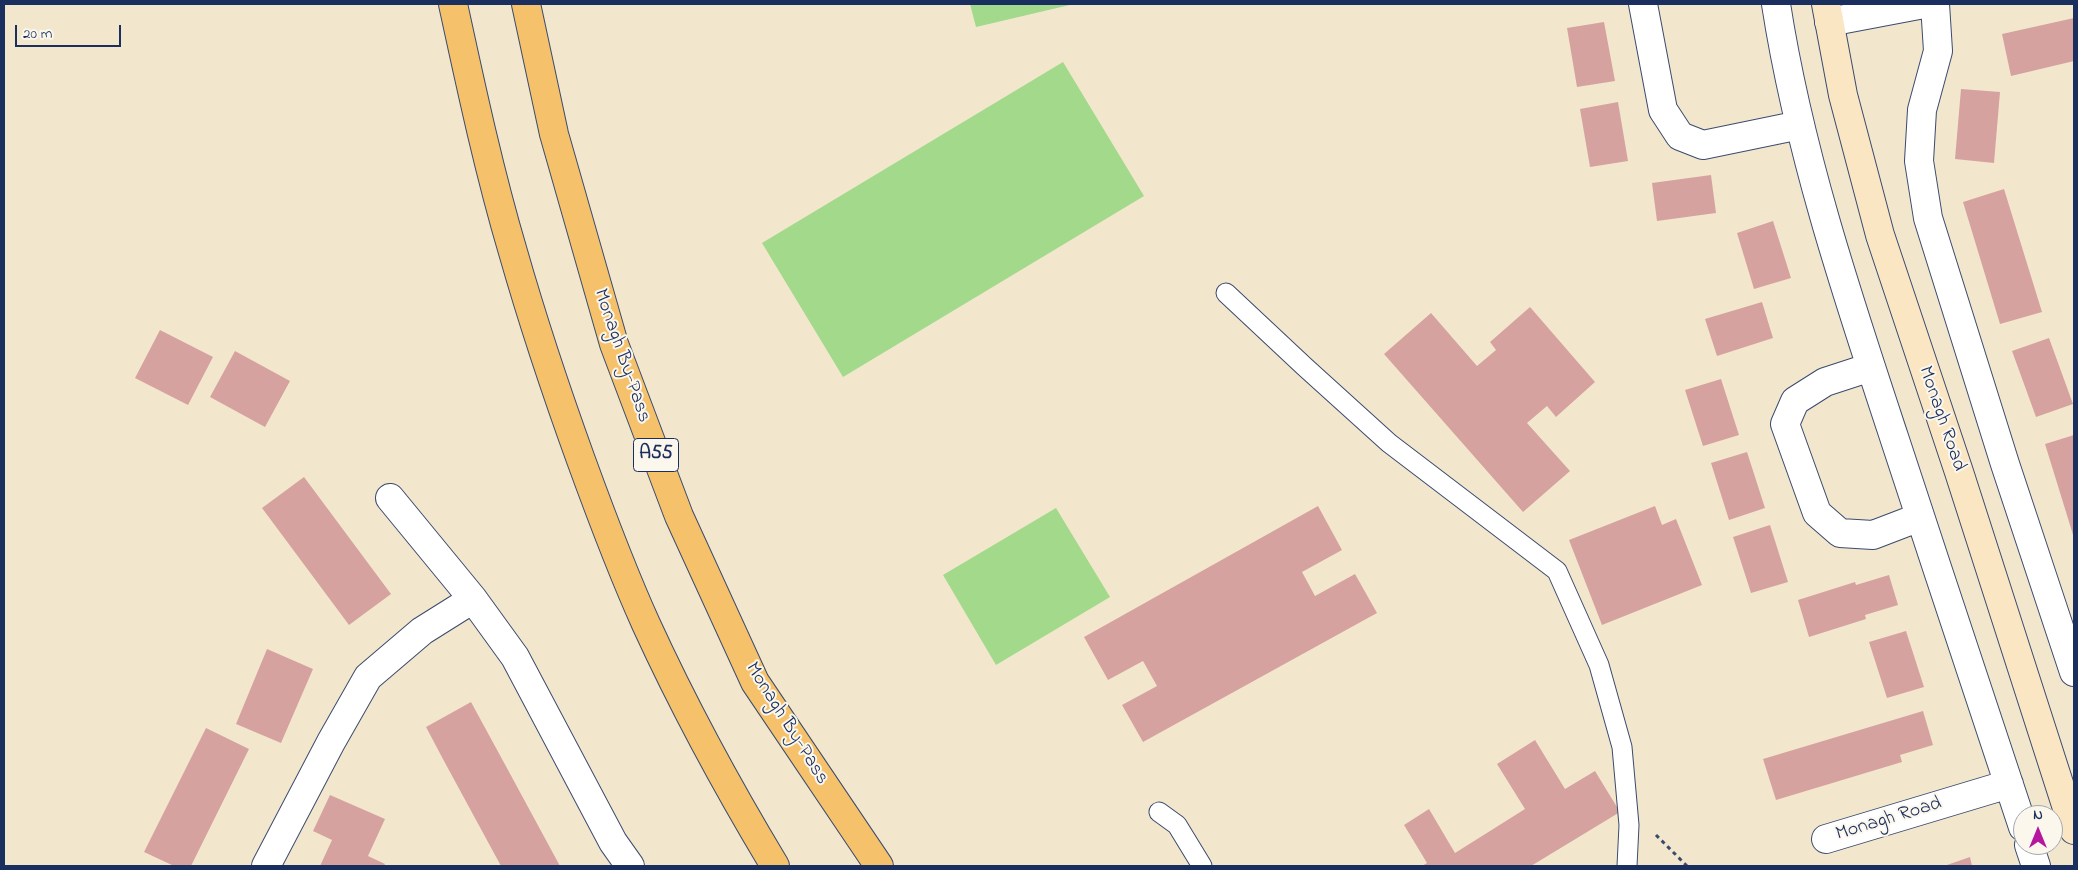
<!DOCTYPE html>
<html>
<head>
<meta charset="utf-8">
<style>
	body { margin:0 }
	#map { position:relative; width:2078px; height:870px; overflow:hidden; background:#f2e7cc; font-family:"Indie Flower",sans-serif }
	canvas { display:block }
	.frame { position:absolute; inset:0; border:5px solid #1b2f5e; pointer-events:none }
	.north { position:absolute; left:2013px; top:805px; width:50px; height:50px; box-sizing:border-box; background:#fbf7ec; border:1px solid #a1a7b3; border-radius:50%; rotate:0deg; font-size:14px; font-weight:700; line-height:20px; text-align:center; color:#1b2f5e }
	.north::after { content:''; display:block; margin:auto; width:18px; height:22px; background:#b5179e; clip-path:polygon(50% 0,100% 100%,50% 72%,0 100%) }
	.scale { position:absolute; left:15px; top:25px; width:106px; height:22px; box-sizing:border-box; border:2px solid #1b2f5e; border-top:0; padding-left:6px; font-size:15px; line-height:18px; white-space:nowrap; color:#1b2f5e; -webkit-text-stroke:4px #fbf7ec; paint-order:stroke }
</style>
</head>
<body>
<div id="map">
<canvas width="2078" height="870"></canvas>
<div class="frame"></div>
<div class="north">N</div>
<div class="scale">20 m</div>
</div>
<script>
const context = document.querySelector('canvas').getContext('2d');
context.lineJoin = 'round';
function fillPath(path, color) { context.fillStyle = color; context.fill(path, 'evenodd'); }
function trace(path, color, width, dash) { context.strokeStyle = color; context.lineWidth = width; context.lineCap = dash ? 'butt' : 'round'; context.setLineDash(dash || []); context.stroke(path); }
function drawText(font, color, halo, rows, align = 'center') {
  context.font = font + ' "Indie Flower",sans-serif'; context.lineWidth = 4; context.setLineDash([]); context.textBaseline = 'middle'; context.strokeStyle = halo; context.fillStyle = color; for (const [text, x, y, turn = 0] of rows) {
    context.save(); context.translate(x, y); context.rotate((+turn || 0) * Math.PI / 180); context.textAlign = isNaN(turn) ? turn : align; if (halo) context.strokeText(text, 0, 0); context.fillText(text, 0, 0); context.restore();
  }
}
fillPath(new Path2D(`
	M 970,4 L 1074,4 L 976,27 Z
	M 1063,62 L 1144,196 L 843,377 L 762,243 Z
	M 1056,508 L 1110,597 L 996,665 L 943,575 Z`), '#a2d98b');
fillPath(new Path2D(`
	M 2074,18 L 2074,61 L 2011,76 L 2002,34 Z
	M 1604,22 L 1615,81 L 1577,87 L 1567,28 Z
	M 1961,89 L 2000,92 L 1994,163 L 1955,159 Z
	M 1618,102 L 1628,161 L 1590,167 L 1580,109 Z
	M 1711,175 L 1716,213 L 1657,221 L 1652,183 Z
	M 2004,189 L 2042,312 L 2000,324 L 1963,202 Z
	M 1773,221 L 1791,278 L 1754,289 L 1737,233 Z
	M 1762,302 L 1773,338 L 1717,356 L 1705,319 Z
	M 1530,307 L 1595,382 L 1556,417 L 1547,406 L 1527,423 L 1570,471 L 1523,512 L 1384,354 L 1431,313 L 1477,366 L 1496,350 L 1490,342 Z
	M 160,330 L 213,357 L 188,405 L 135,378 Z
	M 2049,338 L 2073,404 L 2036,417 L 2012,351 Z
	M 235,351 L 290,381 L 265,427 L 210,397 Z
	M 1721,379 L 1739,435 L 1703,446 L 1685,390 Z
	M 2074,435 L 2074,538 L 2045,444 Z
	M 1747,452 L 1765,508 L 1729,520 L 1711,463 Z
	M 304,477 L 391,594 L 349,625 L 262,508 Z
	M 1318,506 L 1342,550 L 1302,572 L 1315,596 L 1355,574 L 1377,613 L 1143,742 L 1122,705 L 1157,686 L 1143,661 L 1108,680 L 1084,637 Z
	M 1655,506 L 1662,525 L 1676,519 L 1702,585 L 1602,625 L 1569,540 Z
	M 1770,525 L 1788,582 L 1751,593 L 1733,537 Z
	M 1889,575 L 1898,605 L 1865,615 L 1866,619 L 1809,637 L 1798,600 L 1855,582 L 1856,585 Z
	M 1906,631 L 1924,687 L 1887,698 L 1869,642 Z
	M 267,649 L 313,669 L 281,743 L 236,724 Z
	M 471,702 L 508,770 L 560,866 L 501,866 L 444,761 L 426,727 Z
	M 1923,711 L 1933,745 L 1900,755 L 1902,762 L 1776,800 L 1763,759 Z
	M 206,728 L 249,749 L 191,866 L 174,866 L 144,852 Z
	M 1535,740 L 1565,789 L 1595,771 L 1620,812 L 1531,866 L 1422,866 L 1427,863 L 1404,825 L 1429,809 L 1455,853 L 1525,809 L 1497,764 Z
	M 330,795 L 385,819 L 368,856 L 385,864 L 384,866 L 320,866 L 332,840 L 313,831 Z
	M 1970,857 L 1972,866 L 1944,866 Z`), '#d6a2a0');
const lane = new Path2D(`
	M 1226,293 L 1305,367 L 1389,443 L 1557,571 L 1599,665 L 1622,747 L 1629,825 L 1627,866
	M 1159,812 L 1177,825 L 1202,866`);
const street = new Path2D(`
	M 1643,4 L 1663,110 L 1680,136 L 1703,145 L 1800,125
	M 1776,4 C 1799,152 1847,295 1894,437 C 1937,567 1979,697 2023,827
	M 1935,4 L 1938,51 L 1922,110 L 1919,161 L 1928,218 L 2005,464 L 2074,672
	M 1829,22 L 1924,4
	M 1871,367 L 1825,382 L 1795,401 L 1785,424 L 1817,513 L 1840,533 L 1873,535 L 1920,517
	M 390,498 L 473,599 L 515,657 L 613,842 L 630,866
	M 1826,839 L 2009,784
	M 2029,845 L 2036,866
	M 266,866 L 331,742 L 368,677 L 422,631 L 473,599`);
const secondary = new Path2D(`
	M 1826,4 L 1843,95 L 1880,235 L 1959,472 L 2074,830`);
const highway = new Path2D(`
	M 453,4 C 471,87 489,171 513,252 C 533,322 556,391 581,460 C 601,515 622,571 646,624 C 684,707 728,788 775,866
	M 526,4 L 554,134 L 614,344 L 679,516 L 755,682 L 879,866`);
trace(lane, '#3b4b6e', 21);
trace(street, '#3b4b6e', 30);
trace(secondary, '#3b4b6e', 30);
trace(highway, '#3b4b6e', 30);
trace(new Path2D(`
	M 1656,835 L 1687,866`), '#3b4b6e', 3, [4, 4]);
trace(lane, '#fff', 19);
trace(street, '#fff', 28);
trace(secondary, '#fbe6c4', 28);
trace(highway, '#f5c16b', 28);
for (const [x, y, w] of [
	[656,455,45]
]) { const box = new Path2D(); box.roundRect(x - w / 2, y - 16.5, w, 33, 4); context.fillStyle = '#fbf7ec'; context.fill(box); trace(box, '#1b2f5e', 1); }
drawText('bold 19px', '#1b2f5e', null, [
	["A55",656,455]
]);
drawText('20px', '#1b2f5e', '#fbf7ec', [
	["Monagh By-Pass",621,356,71],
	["Monagh Road",1941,419,71],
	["Monagh By-Pass",786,724,58],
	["Monagh Road",1889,820,-17]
]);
</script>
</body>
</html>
